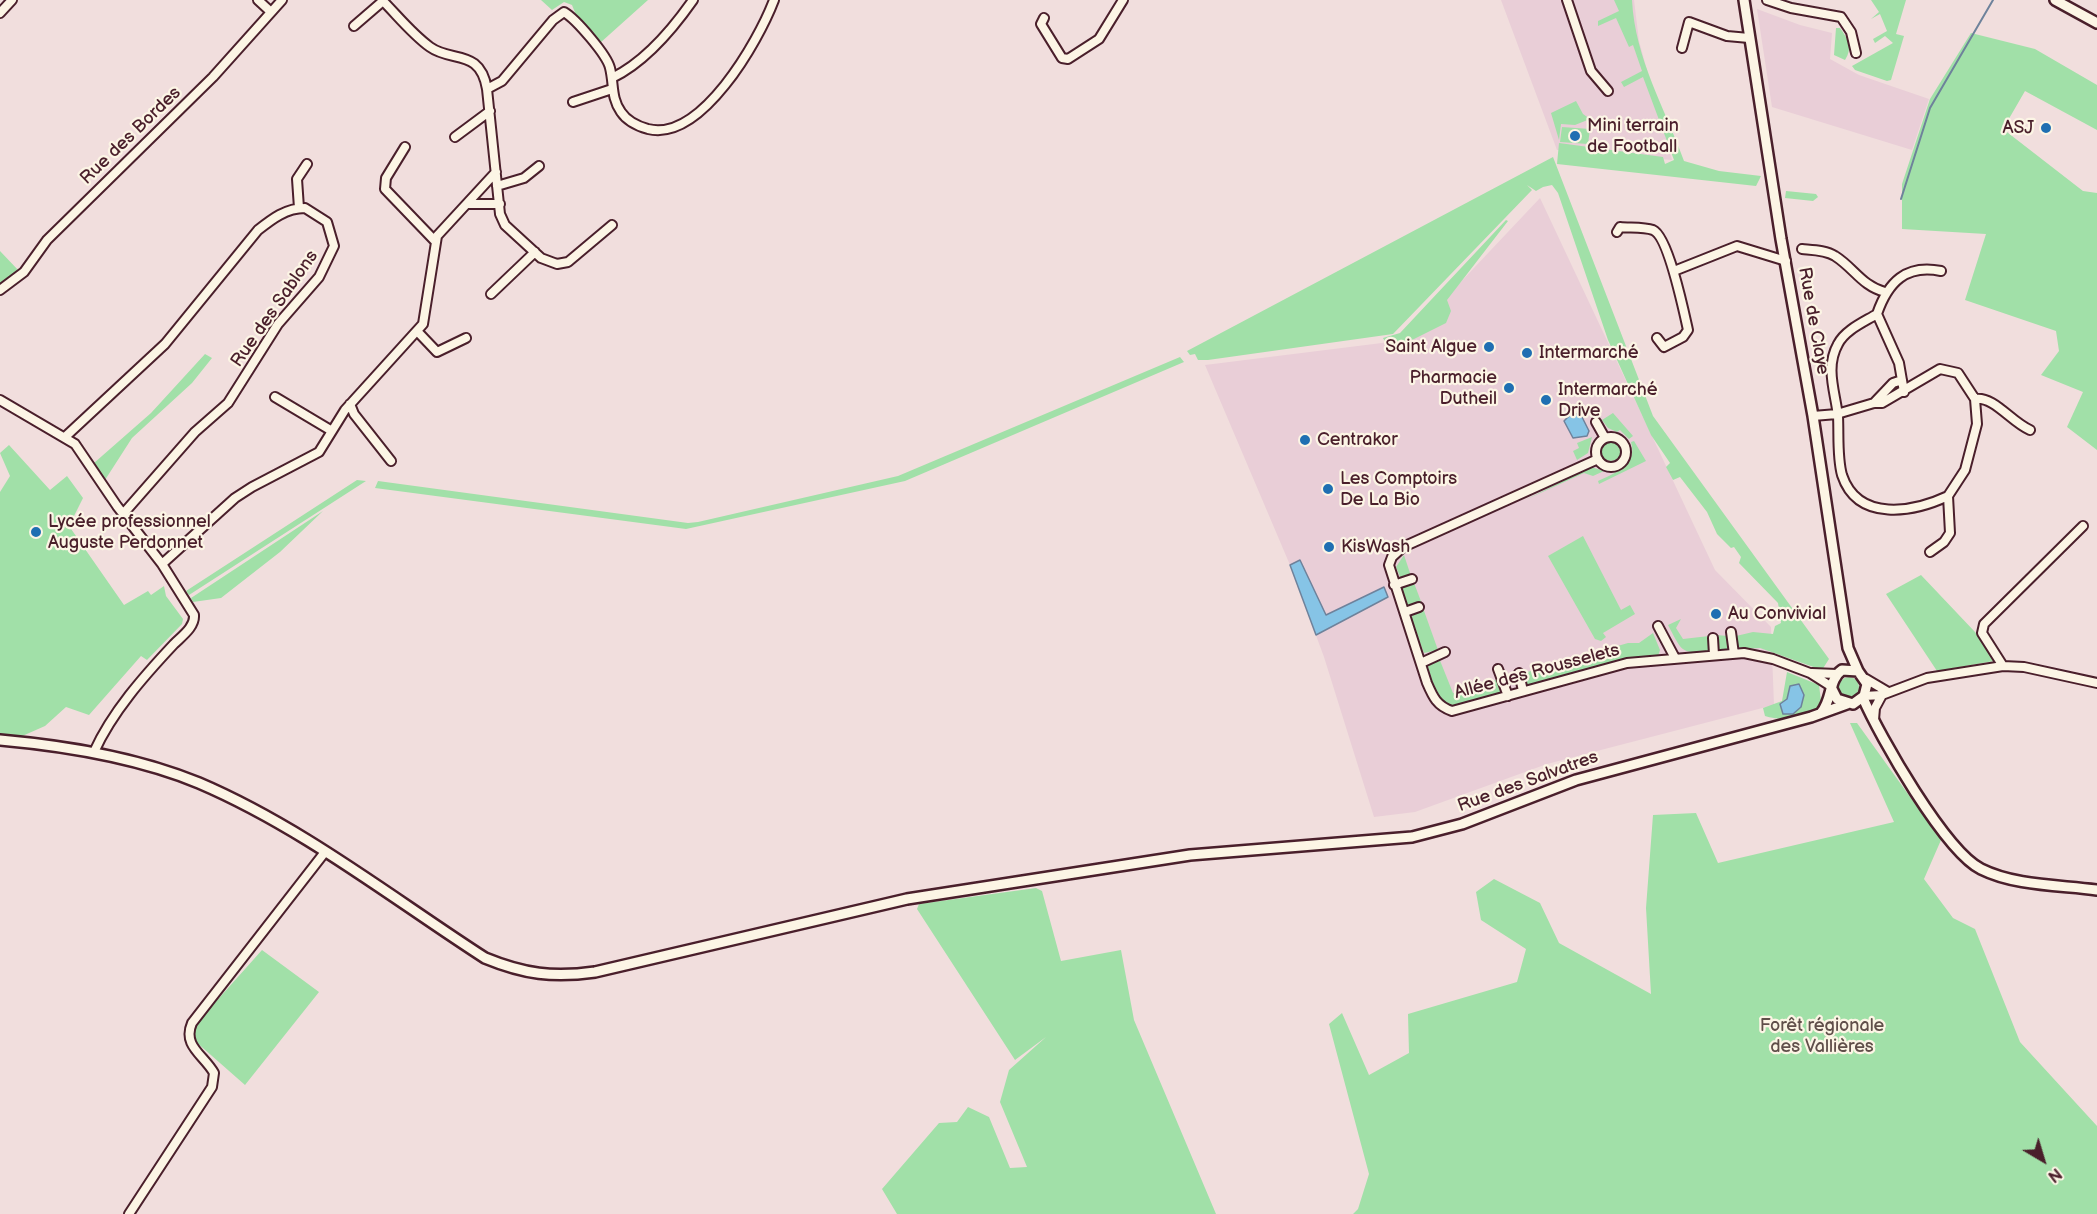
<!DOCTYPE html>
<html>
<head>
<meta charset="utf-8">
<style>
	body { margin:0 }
	#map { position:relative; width:2097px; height:1214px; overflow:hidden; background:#f1dedd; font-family:"Balsamiq Sans",sans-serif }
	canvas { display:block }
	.north { position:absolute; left:2013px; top:1130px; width:60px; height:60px; -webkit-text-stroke:4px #fcf5e5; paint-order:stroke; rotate:142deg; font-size:16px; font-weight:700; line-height:24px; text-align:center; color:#4a1f2b }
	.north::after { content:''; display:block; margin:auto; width:21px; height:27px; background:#4a1f2b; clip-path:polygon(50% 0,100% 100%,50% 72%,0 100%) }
</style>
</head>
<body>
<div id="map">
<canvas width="2097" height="1214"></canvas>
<div class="north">N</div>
</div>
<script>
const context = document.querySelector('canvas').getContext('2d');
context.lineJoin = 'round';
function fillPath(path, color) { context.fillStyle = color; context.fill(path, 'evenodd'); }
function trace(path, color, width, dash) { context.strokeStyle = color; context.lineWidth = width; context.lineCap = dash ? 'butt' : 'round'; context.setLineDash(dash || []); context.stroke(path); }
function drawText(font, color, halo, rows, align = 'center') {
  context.font = font + ' "Balsamiq Sans",sans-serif'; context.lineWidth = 4.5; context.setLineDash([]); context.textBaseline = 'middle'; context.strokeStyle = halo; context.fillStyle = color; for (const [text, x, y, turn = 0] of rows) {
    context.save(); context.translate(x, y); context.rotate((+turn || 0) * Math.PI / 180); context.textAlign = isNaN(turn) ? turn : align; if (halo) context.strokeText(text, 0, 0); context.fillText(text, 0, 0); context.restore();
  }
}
fillPath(new Path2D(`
	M 1501,0 L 1634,0 L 1639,41 L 1672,160 L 1557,150 Z
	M 1757,9 L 1800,25 L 1832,33 L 1830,59 L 1859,75 L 1929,99 L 1912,150 L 1772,107 Z
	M 1540,198 L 1715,570 L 1771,627 L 1774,705 L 1547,764 L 1415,812 L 1374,817 L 1324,657 L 1290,565 L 1205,365 L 1406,340 Z`), '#e9ced7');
fillPath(new Path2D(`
	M 541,0 L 648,0 L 600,43 L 578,20 L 572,5 L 564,2 L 552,10 Z
	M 1614,0 L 1632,0 C 1635,59 1665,108 1684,161 L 1719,171 L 1761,176 L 1756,186 L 1557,164 L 1559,143 L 1663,157 L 1665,164 L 1674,160 L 1643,77 L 1624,87 L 1621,82 L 1642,71 L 1633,45 L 1629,47 L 1616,18 L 1598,26 L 1598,21 L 1619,11 Z
	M 1871,0 L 1906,0 L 1896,34 L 1904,36 L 1891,80 L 1887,81 L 1855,70 L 1852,66 L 1893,43 L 1885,36 L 1875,43 L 1873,39 L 1887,31 L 1880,14 L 1871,19 L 1879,12 Z
	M 1836,28 L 1840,28 C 1848,39 1853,48 1845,60 L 1834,55 Z
	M 1971,33 L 2035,49 L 2097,85 L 2097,130 L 2025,91 L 2003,129 L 2083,191 L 2097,193 L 2097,450 L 2067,427 L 2083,392 L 2041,375 L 2059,351 L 2056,331 L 1965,300 L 1986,234 L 1902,229 L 1902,184 L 1930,99 Z
	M 1576,101 L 1583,114 L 1590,119 L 1575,125 L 1561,124 L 1559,140 L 1551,113 Z
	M 1562,127 L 1590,129 L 1588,144 L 1560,142 Z
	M 1553,157 L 1653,416 L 1829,659 L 1822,670 L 1760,648 L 1742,649 L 1736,645 L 1736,636 L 1753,632 L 1773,634 L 1775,626 L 1781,623 L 1778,603 L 1739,563 L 1741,557 L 1734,547 L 1731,548 L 1717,534 L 1707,512 L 1680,477 L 1673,480 L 1666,467 L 1670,463 L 1651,435 L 1608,340 L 1558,193 L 1552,185 L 1543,187 L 1536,191 L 1527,185 L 1532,190 L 1393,334 L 1208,360 L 1198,360 L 1195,354 L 1190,355 L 1187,351 Z
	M 1786,191 L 1816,194 L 1818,197 L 1813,201 L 1785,198 Z
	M 1506,220 L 1508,221 L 1447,300 L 1451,311 L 1446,323 L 1390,351 L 1383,338 L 1400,333 Z
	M 0,251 L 19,271 L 0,284 Z
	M 205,354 L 212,358 L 192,383 L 132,438 L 105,480 L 94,463 L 151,413 Z
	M 1180,357 L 1184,362 L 905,481 L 686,529 L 375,488 L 378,481 L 688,523 L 698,522 L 898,476 Z
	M 1613,413 L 1633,436 L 1629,439 L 1620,430 L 1617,432 L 1608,428 L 1602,420 Z
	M 1592,437 L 1588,453 L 1577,460 L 1573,451 L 1579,448 L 1577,443 Z
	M 1634,441 L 1646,461 L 1599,484 L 1598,481 C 1615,473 1638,465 1631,442 Z
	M1601 451a10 10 0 1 1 20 0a10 10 0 1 1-20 0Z
	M 9,445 L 50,490 L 67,476 L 83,498 L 69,526 L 124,605 L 148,591 L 151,595 L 164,586 L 166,596 L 183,619 L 182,624 L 147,660 L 141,656 L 89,715 L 66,707 L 45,726 L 20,737 L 0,734 L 0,492 L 10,476 L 0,453 Z
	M 1591,467 L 1604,471 L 1593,476 L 1584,473 L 1525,500 Z
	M 357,480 L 366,481 L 189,595 L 186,591 Z
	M 323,511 L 280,552 L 221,598 L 193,602 L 191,598 Z
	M 1583,536 L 1621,610 L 1630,605 L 1635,614 L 1603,633 L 1606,637 L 1601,641 L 1595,639 L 1548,556 Z
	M 1404,555 L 1411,576 L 1401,579 L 1396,567 Z
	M 1921,575 L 1975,632 L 1994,661 L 1937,671 L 1886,594 Z
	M 1414,583 L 1422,604 L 1407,608 L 1401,588 Z
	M 1423,608 L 1438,650 L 1424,653 L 1411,618 L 1414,613 Z
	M 1681,619 L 1676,628 L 1683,639 L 1709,636 L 1710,652 C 1680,654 1682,651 1668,625 Z
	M 1653,633 L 1660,650 L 1658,656 L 1617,662 L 1533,685 L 1527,684 L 1524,673 L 1628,643 L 1639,643 Z
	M 1716,635 L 1728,636 L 1729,649 L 1718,650 Z
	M 1439,658 L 1453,693 L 1458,694 L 1498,679 L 1503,694 L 1456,708 C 1436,703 1433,682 1427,664 Z
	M 1787,672 L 1819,685 L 1821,701 L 1824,702 C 1812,719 1783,722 1765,716 L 1763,708 L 1782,701 Z
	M1839 687a10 10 0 1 1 20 0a10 10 0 1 1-20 0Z
	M 1850,723 L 1857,723 L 1941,840 L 1924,879 L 1953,918 L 1975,929 L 2020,1042 L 2097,1126 L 2097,1214 L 1353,1214 L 1358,1209 L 1369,1174 L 1329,1024 L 1342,1013 L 1369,1075 L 1409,1053 L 1408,1014 L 1517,982 L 1526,949 L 1481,920 L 1476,892 L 1494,879 L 1540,903 L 1559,943 L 1651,994 L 1646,908 L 1653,815 L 1696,813 L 1718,863 L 1894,822 Z
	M 1036,888 L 1042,891 L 1061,961 L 1121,950 L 1134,1020 L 1216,1214 L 897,1214 L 882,1189 L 939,1123 L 957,1122 L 968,1107 L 989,1117 L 1010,1168 L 1027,1167 L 1000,1102 L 1009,1070 L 1046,1037 L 1015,1060 L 917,909 L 919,904 Z
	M 262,950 L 319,992 L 245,1085 L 187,1034 Z`), '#a1e0a8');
const water = new Path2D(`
	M 1580,413 L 1589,431 L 1587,436 L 1573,438 L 1564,421 L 1570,415 Z
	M 1300,560 L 1326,615 L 1384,587 L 1388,597 L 1316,635 L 1290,565 Z
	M 1799,684 L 1804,695 L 1801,707 L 1793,714 L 1783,714 L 1780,704 L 1787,699 L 1790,686 Z`);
fillPath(water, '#86c4e6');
trace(water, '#6e829b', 1.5);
trace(new Path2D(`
	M 1901,199 L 1930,108 L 1993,0`), '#6e829b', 2);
const minor = new Path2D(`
	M 258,0 L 271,12
	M 382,0 C 397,15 412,34 430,47 C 452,63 480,48 487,89 L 500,214 L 505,225 L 541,258 L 557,264 L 568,262 L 612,225
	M 1567,0 L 1591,71 L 1608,91
	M 1767,0 L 1791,8 L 1841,17 L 1851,32 L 1856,53
	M 0,13 L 12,0
	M 1044,18 L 1041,24 L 1062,58 L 1068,59 L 1099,39 L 1123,0
	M 354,26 L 383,1
	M 1682,48 L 1689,22 L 1727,36 L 1749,38
	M 612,78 C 645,62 672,30 693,0
	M 487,89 L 502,81 L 553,20 L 564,12 C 576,19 607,55 610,68 C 614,84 611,98 621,112 C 627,121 637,126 648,129 C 701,142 758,42 774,0
	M 573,102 L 612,89
	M 455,137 L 490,111
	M 405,147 L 386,178 L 385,189 L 435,241
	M 497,186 L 524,178 L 539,166
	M 467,204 L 500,204
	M 299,208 L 297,179 L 307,164
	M 1617,232 L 1620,227 C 1629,228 1644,227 1653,230 C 1668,236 1684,312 1688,330 L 1683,337 L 1664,347 L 1657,338
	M 1802,249 C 1813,250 1826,250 1835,256 C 1854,268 1862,286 1885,292
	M 1674,271 L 1737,246 L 1786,261
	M 0,290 L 24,272 L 47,240 L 213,77 L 282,0
	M 491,294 L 535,252
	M 1877,314 C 1864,322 1845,330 1838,344 C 1825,367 1835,391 1838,416 C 1839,435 1837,457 1842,475 C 1858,523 1914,512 1948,496
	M 1877,314 C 1888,282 1906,264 1941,271
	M 1877,314 L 1899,363 L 1904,392
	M 417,331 L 437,352 L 466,338
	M 275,397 L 332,431
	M 1975,399 C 1994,396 2011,422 2030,430
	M 0,400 L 75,444 L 117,506 L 162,564 L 194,615 C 195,627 182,636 174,644 C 144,676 112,712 94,752
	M 1874,403 L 1893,383 L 1902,380
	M 350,404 L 354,414 L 391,461
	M 1813,416 L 1837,414 L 1874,403 L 1882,403 L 1940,369 L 1958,373 L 1975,399 L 1977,424 L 1965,470 L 1948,496 L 1950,533 L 1944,542 L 1930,552
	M 1596,422 L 1605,438
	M 65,437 L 165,344 L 258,230 C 272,219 286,208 305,208 L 327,222 L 334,246 L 319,277 L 278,324 L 228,403 L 195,432 L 123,514
	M1596 452a15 15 0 1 1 30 0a15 15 0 1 1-30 0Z
	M 1598,459 L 1403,547 L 1392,557 L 1389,565 L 1427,683 C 1433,697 1437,706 1452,711 L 1627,663 L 1744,653 L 1773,659 L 1810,673 L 1832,687
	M 162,564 L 235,498 L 252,487 L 319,452 L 345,410 L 423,324 L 437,236 L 496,172
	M 1394,585 L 1412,579
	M 1405,612 L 1419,607
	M 1658,626 L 1675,658
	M 1731,632 L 1734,654
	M 1713,638 L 1714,655
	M 1421,663 L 1445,652
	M 2003,666 L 1982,633 L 1984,624 L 2083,526
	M 1498,669 L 1508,696
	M 1519,673 L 1523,691
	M 1812,673 L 1837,674
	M 1866,679 L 1888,692
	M 1864,696 L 1882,695 L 1927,678 L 2003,666 L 2024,667 L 2097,683
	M 1874,720 L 1875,708 L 1882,695
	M 129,1214 L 212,1087 L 214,1073 C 204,1055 182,1046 192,1023 L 325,852`);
const tertiary = new Path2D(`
	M 1744,0 L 1781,239 L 1813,416 L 1848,648 L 1858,671
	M 2055,0 L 2097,23
	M 1863,698 C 1880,737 1945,851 1981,869 C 2015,886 2060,885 2097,890
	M 1821,713 C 1833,699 1828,680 1842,670 L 1858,671 L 1867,684 L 1864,696 L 1853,704 L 1837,699 L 1832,689
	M 0,740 C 67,746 136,757 199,783 C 302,827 392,898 485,958 C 524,974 553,978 595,972 L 907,899 L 1190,855 L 1412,837 L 1462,824 L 1576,780 L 1811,717 L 1847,704`);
trace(minor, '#4a1f2b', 12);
trace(tertiary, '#4a1f2b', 14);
trace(minor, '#fcf5e5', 8);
trace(tertiary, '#fcf5e5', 9);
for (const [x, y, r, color] of [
	[2046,128,6,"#1f6fb2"],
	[1575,136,6,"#1f6fb2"],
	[1489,347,6,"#1f6fb2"],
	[1527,353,6,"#1f6fb2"],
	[1509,388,6,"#1f6fb2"],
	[1546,400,6,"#1f6fb2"],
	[1305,440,6,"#1f6fb2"],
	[1328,489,6,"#1f6fb2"],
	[36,532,6,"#1f6fb2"],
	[1329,547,6,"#1f6fb2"],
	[1716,614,6,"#1f6fb2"]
]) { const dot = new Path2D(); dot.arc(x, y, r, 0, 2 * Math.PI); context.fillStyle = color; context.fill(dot); trace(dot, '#fcf5e5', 2); }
drawText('18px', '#4a1f2b', '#fcf5e5', [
	["Mini terrain",1587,126],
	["de Football",1587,147],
	["ASJ",2034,128,"right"],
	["Saint Algue",1477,347,"right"],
	["Intermarché",1539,353],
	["Pharmacie",1497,378,"right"],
	["Dutheil",1497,399,"right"],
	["Intermarché",1558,390],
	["Drive",1558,411],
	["Centrakor",1317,440],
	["Les Comptoirs",1340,479],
	["De La Bio",1340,500],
	["Lycée professionnel",48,522],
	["Auguste Perdonnet",48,543],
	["KisWash",1341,547],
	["Au Convivial",1728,614]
], 'left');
drawText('18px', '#4a1f2b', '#fcf5e5', [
	["Rue des Bordes",131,136,-44],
	["Rue des Sablons",275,309,-55],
	["Rue de Claye",1813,321,80],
	["Allée des Rousselets",1537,672,-15],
	["Rue des Salvatres",1528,782,-20]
]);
drawText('18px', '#604f4a', '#fcf5e5', [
	["Forêt régionale",1822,1026],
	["des Vallières",1822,1047]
]);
</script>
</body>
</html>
